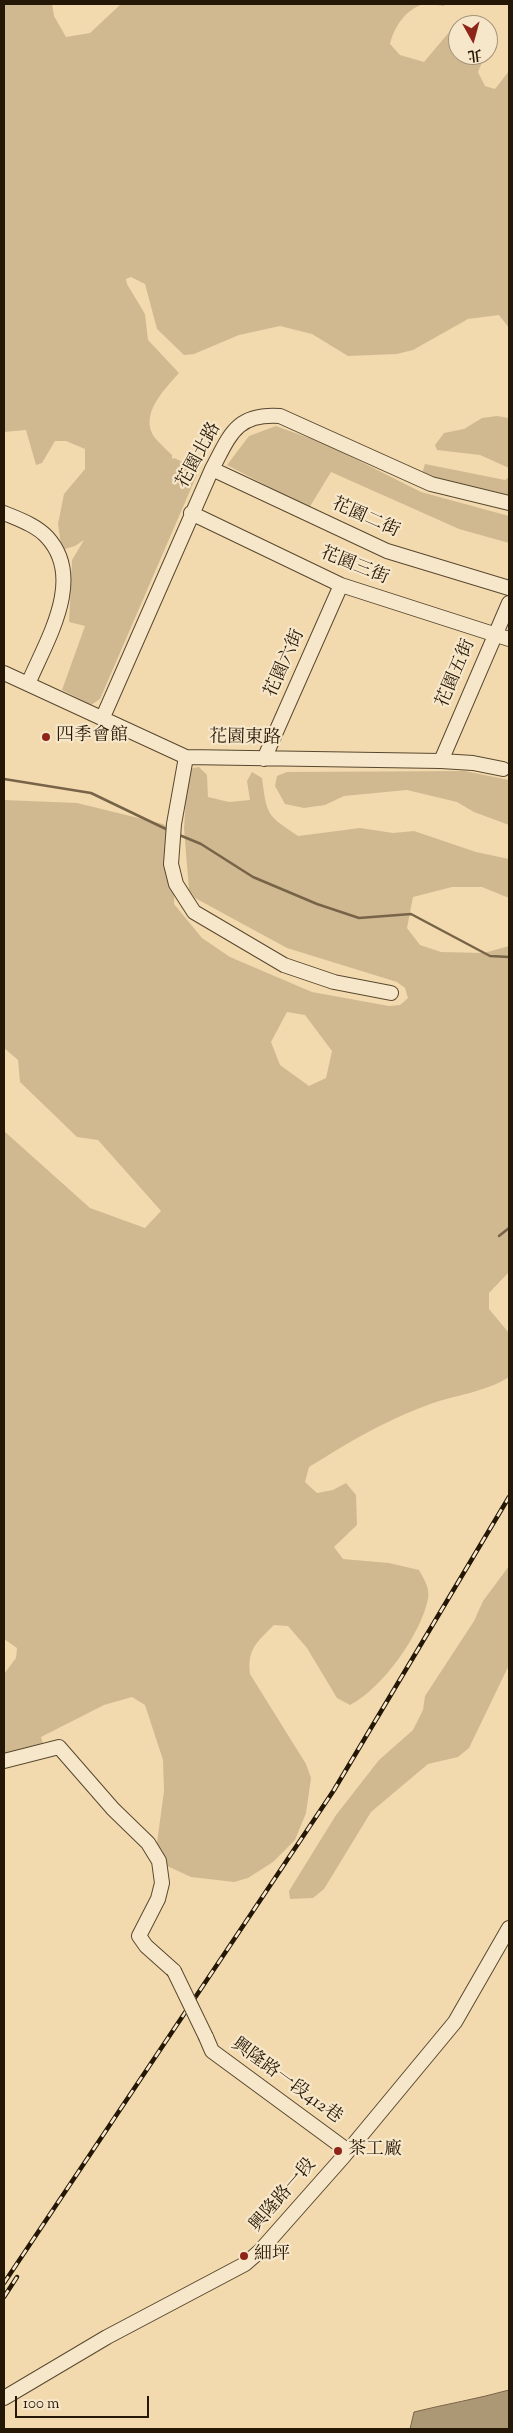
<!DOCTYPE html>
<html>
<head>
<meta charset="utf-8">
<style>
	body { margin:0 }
	#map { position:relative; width:513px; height:2433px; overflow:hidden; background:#f3daae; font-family:"Sorts Mill Goudy","Noto Serif TC",serif }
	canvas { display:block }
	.frame { position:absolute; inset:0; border:5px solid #251705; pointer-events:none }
	.north { position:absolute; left:448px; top:15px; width:50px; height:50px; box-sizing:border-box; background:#f7e7ca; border:1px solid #a3947b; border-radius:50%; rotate:173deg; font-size:14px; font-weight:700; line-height:20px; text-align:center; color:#251705 }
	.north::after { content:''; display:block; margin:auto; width:18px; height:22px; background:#8f2418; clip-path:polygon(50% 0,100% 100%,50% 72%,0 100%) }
	.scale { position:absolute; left:15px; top:2396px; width:134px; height:22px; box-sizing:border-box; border:2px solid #251705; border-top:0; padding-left:6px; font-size:15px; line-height:18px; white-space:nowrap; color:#251705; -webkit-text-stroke:4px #f7e7ca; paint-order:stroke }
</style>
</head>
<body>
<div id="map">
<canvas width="513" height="2433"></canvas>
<div class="frame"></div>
<div class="north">北</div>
<div class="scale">100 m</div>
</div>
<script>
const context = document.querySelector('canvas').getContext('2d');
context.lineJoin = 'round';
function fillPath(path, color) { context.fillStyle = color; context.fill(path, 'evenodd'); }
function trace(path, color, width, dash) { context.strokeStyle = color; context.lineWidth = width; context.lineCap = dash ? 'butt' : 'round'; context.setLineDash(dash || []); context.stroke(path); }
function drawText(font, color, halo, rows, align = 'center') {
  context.font = font + ' "Sorts Mill Goudy","Noto Serif TC",serif'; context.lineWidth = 4.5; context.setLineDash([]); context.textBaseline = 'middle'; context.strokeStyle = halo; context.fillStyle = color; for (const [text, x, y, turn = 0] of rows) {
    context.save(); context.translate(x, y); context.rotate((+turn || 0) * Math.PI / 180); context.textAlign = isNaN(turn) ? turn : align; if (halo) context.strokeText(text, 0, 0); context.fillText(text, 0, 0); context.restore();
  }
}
fillPath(new Path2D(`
	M 4,4 L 52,4 L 54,16 L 66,37 L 90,33 L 121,4 L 445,4 L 444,6 C 439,6 430,3 424,4 C 406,9 394,27 390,44 L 400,55 L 424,62 L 461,18 L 471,25 L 458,25 L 458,55 L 485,55 L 478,72 L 485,86 L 495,89 L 509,71 L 509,328 L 499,315 L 468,319 L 413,350 L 397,354 L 348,356 L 312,334 L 280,326 L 239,335 L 194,354 L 184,355 L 157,329 L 145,284 L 131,277 L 126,279 L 127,284 L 145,314 L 148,340 L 179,373 C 165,389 138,415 155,438 C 160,444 166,449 172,455 L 172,459 L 174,458 L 199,470 L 100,699 L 91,705 L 62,690 L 85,626 L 69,622 L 72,560 L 84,540 L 75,546 L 65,549 L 61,545 L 58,524 L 64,494 L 85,469 L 85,449 L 66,441 L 55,441 L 42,463 L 36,465 L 26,430 L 4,432 Z
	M 497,416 L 509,418 L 509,468 L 480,455 L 437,450 L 435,445 L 444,433 L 464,429 L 482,418 Z
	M 276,426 L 326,444 L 421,492 L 509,516 L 509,543 L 459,529 L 331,472 L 309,508 L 227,465 L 249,436 Z
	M 425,464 L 505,480 L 509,477 L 509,496 L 436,483 L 422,474 Z
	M 199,767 L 207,775 L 208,797 L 229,802 L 250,800 L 247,781 L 252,772 L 262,778 C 267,816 267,815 298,836 L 360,828 L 393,833 L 414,831 L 476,852 L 509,859 L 509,898 L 482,887 L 452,887 L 413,897 L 407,928 L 420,945 L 441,952 L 484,953 L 509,946 L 509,1272 L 489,1293 L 489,1309 L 509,1333 L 509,1377 C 484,1393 453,1395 425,1406 C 382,1422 348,1443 309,1467 L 305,1482 L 317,1493 L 333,1490 L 346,1483 L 356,1495 L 357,1525 L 334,1547 L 343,1559 L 389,1563 L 419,1570 C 424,1579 430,1588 428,1599 C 421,1634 382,1689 350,1705 L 337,1698 L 307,1648 L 288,1626 L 274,1625 C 257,1642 247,1649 250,1674 L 306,1764 L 311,1778 L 306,1813 L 295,1840 L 273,1862 L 248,1878 L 234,1882 L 191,1877 L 165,1865 L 156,1850 L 164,1791 L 163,1760 L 145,1705 L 132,1697 L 104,1705 L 41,1737 L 44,1747 L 4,1757 L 4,1674 L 16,1658 L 17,1648 L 4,1639 L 4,1131 L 90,1208 L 145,1228 L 161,1211 L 98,1140 L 77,1137 L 20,1082 L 18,1060 L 4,1048 L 4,800 L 77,803 L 163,824 L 173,829 L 176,839 L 174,904 L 202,938 L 230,957 L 312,992 L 389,1006 L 400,1005 L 408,998 L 405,988 L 397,982 L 287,948 L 195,898 L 189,890 L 184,828 L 186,798 L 183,779 L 188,769 ZM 287,1012 L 305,1015 L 332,1051 L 326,1078 L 309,1086 L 280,1065 L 271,1042 Z
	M 465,771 L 509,780 L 509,825 L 474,812 L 457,802 L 407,790 L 344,796 L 325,805 L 304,808 L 285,804 L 275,786 L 277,776 L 287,772 Z
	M 509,1566 L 509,1665 L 469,1748 L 458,1757 L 428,1764 L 371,1812 L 324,1889 L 313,1898 L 290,1899 L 289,1891 L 336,1815 L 379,1760 L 413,1730 L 423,1710 L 425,1696 L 474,1621 L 483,1601 Z`), '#d0b991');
const water = new Path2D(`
	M 509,2390 L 509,2429 L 410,2429 L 414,2412 C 446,2404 477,2399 509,2390 Z`);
fillPath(water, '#ad9875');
trace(water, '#776448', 1);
trace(new Path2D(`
	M 4,779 L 91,793 L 168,830
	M 177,834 L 201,844 L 253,877 L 317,904 L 359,918 L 411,914 L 490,956 L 509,957
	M 499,1236 L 509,1228`), '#776448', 2.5);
const minor = new Path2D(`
	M 212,469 L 387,551 L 509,588
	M 4,513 C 18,519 36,525 47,537 C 86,579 46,641 28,684
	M 191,513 L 341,585 L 509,639
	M 4,673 L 186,757 L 441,761 L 473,763 L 503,769
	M 103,717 L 212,469 C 230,435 236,413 280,416 L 431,484 L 509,503
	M 186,757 L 174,824 L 171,864 L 176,884 L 194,912 L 284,965 L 334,982 L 391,993
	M 264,759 L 341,585
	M 441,761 L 509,603
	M 4,1761 L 59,1747 L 113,1809 L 148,1843 L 159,1861 L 162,1883 L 158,1899 L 139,1936 L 146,1946 L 174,1971
	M 206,2037 L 212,2051 L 348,2151
	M 4,2398 L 107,2337 L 245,2264 L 260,2251 L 344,2156 L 455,2022 L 509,1928`);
trace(minor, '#58482f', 16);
trace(minor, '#f7e7ca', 14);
const rail = new Path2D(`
	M 4,2283 L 334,1790 L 509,1497
	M 4,2297 L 17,2277`);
trace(rail, '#251705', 4.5);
trace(rail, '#f7e7ca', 2.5, [8]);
const minorBridge = new Path2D(`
	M 174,1971 L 206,2037`);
trace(minorBridge, '#58482f', 16, []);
trace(minorBridge, '#f7e7ca', 14);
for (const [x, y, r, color] of [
	[46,737,5,"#8f2418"],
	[338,2151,5,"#8f2418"],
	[244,2256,5,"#8f2418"]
]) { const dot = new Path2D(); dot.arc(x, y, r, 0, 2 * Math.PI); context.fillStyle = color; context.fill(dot); trace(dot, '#f7e7ca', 2); }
drawText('18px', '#251705', '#f7e7ca', [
	["花園北路",200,456,-61],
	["花園二街",365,519,24],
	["花園三街",354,567,22],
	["花園六街",286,664,-66],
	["花園五街",457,674,-67],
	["花園東路",245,739,1],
	["興隆路一段412巷",286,2082,36],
	["興隆路一段",284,2196,-49]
]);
drawText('18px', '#251705', '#f7e7ca', [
	["四季會館",56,737],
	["茶工廠",348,2151],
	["細坪",254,2256]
], 'left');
</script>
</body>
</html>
